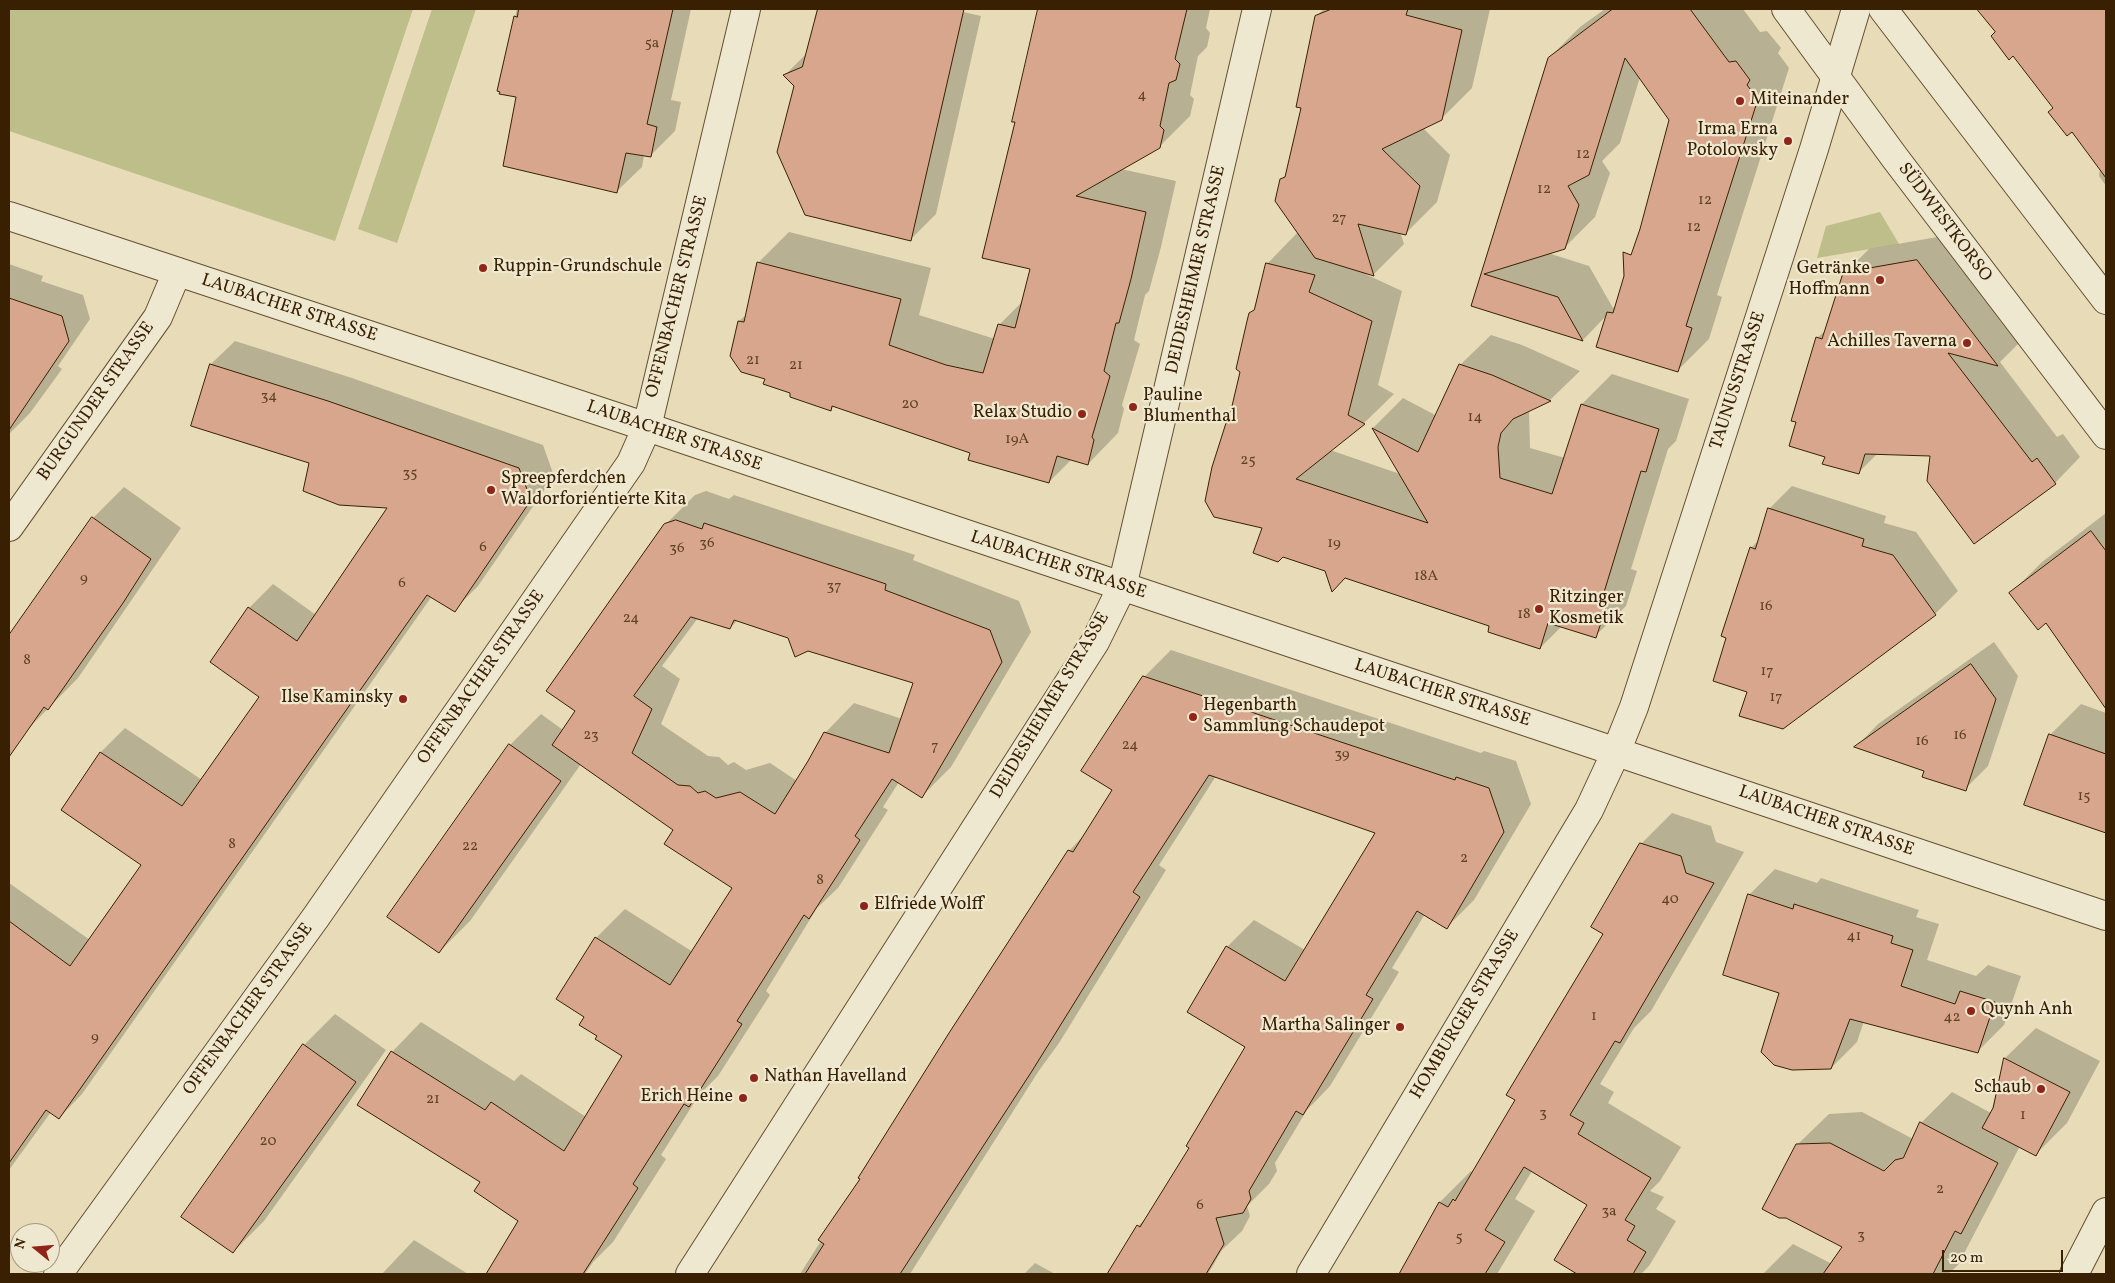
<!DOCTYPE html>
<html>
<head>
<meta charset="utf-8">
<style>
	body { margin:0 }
	#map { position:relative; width:2115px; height:1283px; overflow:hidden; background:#e7dcb7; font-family:Vollkorn,serif }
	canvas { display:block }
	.frame { position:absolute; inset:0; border:10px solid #392003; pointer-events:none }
	.north { position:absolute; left:10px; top:1223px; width:50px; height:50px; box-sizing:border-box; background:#efe8d0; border:1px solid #a6987e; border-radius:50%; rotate:287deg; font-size:14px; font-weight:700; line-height:20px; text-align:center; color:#392003 }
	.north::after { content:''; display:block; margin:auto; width:18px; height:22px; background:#8f2418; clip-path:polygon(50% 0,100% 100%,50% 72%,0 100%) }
	.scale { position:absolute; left:1942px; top:1250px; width:121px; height:22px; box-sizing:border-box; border:2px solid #392003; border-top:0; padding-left:6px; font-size:15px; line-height:18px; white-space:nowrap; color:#392003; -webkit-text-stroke:4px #efe8d0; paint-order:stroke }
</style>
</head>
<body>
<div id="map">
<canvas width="2115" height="1283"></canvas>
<div class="frame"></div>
<div class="north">N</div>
<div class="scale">20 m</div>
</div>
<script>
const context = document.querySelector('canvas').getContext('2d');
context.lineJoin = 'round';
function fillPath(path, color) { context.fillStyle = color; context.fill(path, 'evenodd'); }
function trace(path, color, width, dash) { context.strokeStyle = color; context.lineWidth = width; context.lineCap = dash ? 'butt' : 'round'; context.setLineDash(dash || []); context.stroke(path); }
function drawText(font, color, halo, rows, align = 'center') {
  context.font = font + ' Vollkorn,serif'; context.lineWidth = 4.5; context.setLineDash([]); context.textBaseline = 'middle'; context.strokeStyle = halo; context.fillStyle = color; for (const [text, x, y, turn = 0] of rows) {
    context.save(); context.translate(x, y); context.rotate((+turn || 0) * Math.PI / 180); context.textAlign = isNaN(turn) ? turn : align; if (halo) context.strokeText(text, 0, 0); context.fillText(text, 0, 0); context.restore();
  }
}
fillPath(new Path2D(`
	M 9,9 L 413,9 L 335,241 L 9,131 Z
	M 432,9 L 476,9 L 397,243 L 358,229 Z
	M 1880,212 L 1899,244 L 1817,258 L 1826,226 Z`), '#bdbe89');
fillPath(new Path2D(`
	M 517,9 L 691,9 L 671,100 L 681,102 L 675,131 L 650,156 L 644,155 L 642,167 L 617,191 L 518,96 L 498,90 Z
	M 817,9 L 950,9 L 981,16 L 936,214 L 911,239 L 795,86 L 785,75 L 808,52 L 816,21 L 814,20 Z
	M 1040,9 L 1210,9 L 1206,28 L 1210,33 L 1207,47 L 1198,56 L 1190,95 L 1194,99 L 1190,116 L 1159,147 L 1121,169 L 1176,181 L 1161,247 L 1149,291 L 1145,295 L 1134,340 L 1140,344 L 1122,405 L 1124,409 L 1118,433 L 1088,464 L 1072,459 L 1049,482 L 972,452 L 834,406 L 830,410 L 792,392 L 766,378 L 739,321 L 747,314 L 758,263 L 789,232 L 931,268 L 919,315 L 995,339 L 999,325 L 1023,301 L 1031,268 L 1017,121 L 1014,121 Z
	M 1324,9 L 1490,9 L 1472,88 L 1441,119 L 1423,128 L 1450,155 L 1437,202 L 1406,233 L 1400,232 L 1404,244 L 1373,275 L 1365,274 L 1402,291 L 1378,385 L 1394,394 L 1364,423 L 1330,450 L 1400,474 L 1373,428 L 1403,398 L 1437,416 L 1460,365 L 1491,335 L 1522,345 L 1580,371 L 1550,400 L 1529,410 L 1530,448 L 1565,458 L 1582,404 L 1612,374 L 1689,399 L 1676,441 L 1668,449 L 1631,569 L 1637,571 L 1626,606 L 1595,636 L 1562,626 L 1540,648 L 1491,625 L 1326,570 L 1264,527 L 1227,423 L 1230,420 L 1241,372 L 1250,314 L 1256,307 L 1267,264 L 1298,232 L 1281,180 L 1288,173 L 1303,107 L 1316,16 Z
	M 1605,9 L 1743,9 L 1760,32 L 1767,31 L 1781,48 L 1778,53 L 1789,68 L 1717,295 L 1722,297 L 1709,339 L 1678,370 L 1607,315 L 1583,340 L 1473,306 L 1549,58 L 1580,27 ZM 1640,77 L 1671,120 L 1641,229 L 1618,303 L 1613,308 L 1589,266 L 1548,253 L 1564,248 L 1595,217 L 1610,173 L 1602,161 L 1620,143 Z
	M 1979,9 L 2106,9 L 2106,186 L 2099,176 L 2100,168 Z
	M 1943,236 L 2022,340 L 2000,362 L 2057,437 L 2063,434 L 2080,457 L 2055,483 L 1932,455 L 1878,453 L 1858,473 L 1826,457 L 1817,338 L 1826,330 L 1844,274 L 1869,249 Z
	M 9,264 L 43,276 L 41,281 L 83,295 L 90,319 L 58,366 L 62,369 L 30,413 L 9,434 Z
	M 235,341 L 352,378 L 543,445 L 554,476 L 478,586 L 454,610 L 432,596 L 82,1094 L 59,1118 L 51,1112 L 9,1170 L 9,1055 L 28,1027 L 9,1014 L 9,883 L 90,940 L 143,864 L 63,809 L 101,752 L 125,728 L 202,780 L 261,696 L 211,662 L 249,608 L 273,584 L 316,615 L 389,507 L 311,463 L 211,364 Z
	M 1792,486 L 1886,516 L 1884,523 L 1916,532 L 1958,591 L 1935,614 L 1749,691 L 1728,637 L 1751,548 L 1759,540 L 1769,509 Z
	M 124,487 L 181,528 L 78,678 L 27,730 L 9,717 L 9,637 L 93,518 Z
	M 706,491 L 729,499 L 734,495 L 915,555 L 913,560 L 1019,601 L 1031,632 L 951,767 L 922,796 L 899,782 L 883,807 L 888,810 L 838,888 L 817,908 L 766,991 L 770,995 L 718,1076 L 699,1095 L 661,1155 L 666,1159 L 613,1242 L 593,1262 L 585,1274 L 487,1274 L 520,1221 L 481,1182 L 392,1052 L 421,1022 L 514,1081 L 521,1074 L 586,1117 L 624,1056 L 586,1017 L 596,938 L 625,909 L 693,952 L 734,887 L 675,830 L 581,764 L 470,921 L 439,952 L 510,745 L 541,714 L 563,730 L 577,711 L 665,525 L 695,495 ZM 698,618 L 730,628 L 738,620 L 915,682 L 902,719 L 854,703 L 825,733 L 797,781 L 770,763 L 746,770 L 734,762 L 728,765 L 719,757 L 708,756 L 661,724 L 680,679 L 662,666 Z
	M 2106,513 L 2106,707 L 2046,622 L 2011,593 L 2042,562 Z
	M 1994,642 L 2018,676 L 1988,766 L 1965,789 L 1925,770 L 1856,747 L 1878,724 Z
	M 1171,650 L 1481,753 L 1484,751 L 1516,761 L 1531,804 L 1474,900 L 1447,927 L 1425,914 L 1392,968 L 1399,972 L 1330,1086 L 1307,1110 L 1275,1163 L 1277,1171 L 1269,1184 L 1247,1206 L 1250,1216 L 1242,1231 L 1222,1250 L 1208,1274 L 1109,1274 L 1138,1226 L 1150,1214 L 1191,1148 L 1247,1046 L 1227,947 L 1254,920 L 1305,950 L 1377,832 L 1216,776 L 1159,865 L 1166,870 L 1059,1043 L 1038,1072 L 910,1274 L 800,1274 L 1069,851 L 1085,834 L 1113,790 L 1144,677 Z
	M 2081,704 L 2106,713 L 2106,832 L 2026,804 L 2050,735 Z
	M 1672,813 L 1711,826 L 1716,842 L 1744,852 L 1651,1011 L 1634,1028 L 1600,1084 L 1614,1092 L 1608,1103 L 1681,1147 L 1660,1181 L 1650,1191 L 1664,1197 L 1656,1209 L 1676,1221 L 1649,1266 L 1641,1274 L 1580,1274 L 1556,1260 L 1590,1206 L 1532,1171 L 1515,1199 L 1535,1211 L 1497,1274 L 1401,1274 L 1440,1202 L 1471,1171 L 1473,1173 L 1517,1100 L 1605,934 L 1641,844 Z
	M 1775,869 L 1817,883 L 1821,878 L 1919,910 L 1916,917 L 1939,924 L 1927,960 L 1976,976 L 1988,965 L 2021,976 L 2004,1025 L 1978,1051 L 1864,1021 L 1857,1042 L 1831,1068 L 1780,992 L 1749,895 Z
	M 335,1014 L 386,1050 L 264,1221 L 233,1252 L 304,1045 Z
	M 2036,1028 L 2100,1061 L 2067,1123 L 2036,1154 L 2020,1146 L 1958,1265 L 1948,1274 L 1888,1274 L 1842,1250 L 1844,1247 L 1797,1145 L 1829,1114 L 1862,1112 L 1913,1139 L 1921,1123 L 1952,1092 L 1991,1113 L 2005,1058 Z
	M 414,1240 L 468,1274 L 382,1274 Z
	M 1793,1244 L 1838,1267 L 1841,1264 L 1868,1274 L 1763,1274 Z
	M 1035,1263 L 1055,1274 L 1024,1274 Z`), '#0003');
const building = new Path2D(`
	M 519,9 L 673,9 L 647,124 L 657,127 L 651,157 L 626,153 L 617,193 L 503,166 L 516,97 L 499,94 L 500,92 L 497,91 L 514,16 L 517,17 Z
	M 818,9 L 964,9 L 911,241 L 805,215 L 777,152 L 794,86 L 783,75 L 802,67 Z
	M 1038,9 L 1187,9 L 1175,59 L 1180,64 L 1176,80 L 1169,83 L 1160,126 L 1164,130 L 1160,148 L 1076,196 L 1146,212 L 1131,279 L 1119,323 L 1116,323 L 1104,371 L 1110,376 L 1092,437 L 1094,440 L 1088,465 L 1057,456 L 1049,483 L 968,460 L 970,453 L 832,406 L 831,411 L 790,397 L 790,393 L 763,384 L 765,379 L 741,372 L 730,356 L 738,321 L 744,322 L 757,262 L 901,299 L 889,345 L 946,365 L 983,373 L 998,324 L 1015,328 L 1030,269 L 982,258 L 1015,122 L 1012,122 Z
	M 1332,9 L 1408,9 L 1406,15 L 1462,30 L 1442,120 L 1382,149 L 1420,186 L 1406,235 L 1358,224 L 1374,276 L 1315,258 L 1275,201 L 1280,179 L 1285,177 L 1301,108 L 1296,107 L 1315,16 Z
	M 1613,9 L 1690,9 L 1729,62 L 1736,61 L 1750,80 L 1747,85 L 1758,99 L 1686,326 L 1692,328 L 1678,372 L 1596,347 L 1607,312 L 1613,313 L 1624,276 L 1623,252 L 1631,255 L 1640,229 L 1669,120 L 1625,58 L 1589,175 L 1568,186 L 1579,205 L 1565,249 L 1484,274 L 1558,297 L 1583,341 L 1471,306 L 1548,58 Z
	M 1977,9 L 2106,9 L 2106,178 L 2072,132 L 2067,136 L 2048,112 L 2053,108 L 2013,56 L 2009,60 L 1991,36 L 1995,32 Z
	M 1917,260 L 1998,366 L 1948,353 L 2032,462 L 2037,458 L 2056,484 L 1974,544 L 1927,481 L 1930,456 L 1865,454 L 1859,474 L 1822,464 L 1825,457 L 1789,446 L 1796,422 L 1791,421 L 1816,337 L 1822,339 L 1843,273 Z
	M 1266,263 L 1315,275 L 1309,292 L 1372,321 L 1348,415 L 1365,424 L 1296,479 L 1428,523 L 1372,428 L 1418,452 L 1459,364 L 1492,375 L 1551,401 L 1513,419 L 1501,433 L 1498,447 L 1500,478 L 1552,494 L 1581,404 L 1659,429 L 1646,472 L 1641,471 L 1602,599 L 1608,601 L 1596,638 L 1548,623 L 1540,649 L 1488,632 L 1489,626 L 1345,578 L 1332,592 L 1325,571 L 1283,557 L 1278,562 L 1253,553 L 1262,528 L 1214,517 L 1205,501 L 1212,467 L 1226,423 L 1228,423 L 1240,372 L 1236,369 L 1247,321 L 1249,313 L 1254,310 Z
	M 9,298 L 62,316 L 69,341 L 9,430 Z
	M 210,364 L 328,401 L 519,468 L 531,500 L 455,612 L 427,595 L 59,1119 L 46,1110 L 9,1163 L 9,921 L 70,966 L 141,865 L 61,810 L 100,752 L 182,806 L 259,697 L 210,662 L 248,607 L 297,641 L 387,508 L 339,505 L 303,491 L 309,463 L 191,426 Z
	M 1768,508 L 1864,539 L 1862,546 L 1893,555 L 1936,615 L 1783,729 L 1739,716 L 1747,692 L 1713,681 L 1726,638 L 1721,636 L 1750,547 L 1755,549 Z
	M 92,517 L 151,559 L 123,603 L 48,710 L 44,707 L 9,757 L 9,635 Z
	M 676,520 L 702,529 L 704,523 L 886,584 L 885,590 L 990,630 L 1002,662 L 922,798 L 892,779 L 855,836 L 860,840 L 809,919 L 804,915 L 737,1021 L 742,1024 L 689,1107 L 684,1104 L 633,1184 L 638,1188 L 583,1274 L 486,1274 L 518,1221 L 474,1191 L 480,1182 L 357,1105 L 391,1051 L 485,1110 L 491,1102 L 564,1151 L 622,1056 L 595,1039 L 597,1036 L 579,1025 L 584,1017 L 556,999 L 595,937 L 670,985 L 732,888 L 664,844 L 673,830 L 552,745 L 575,711 L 546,691 L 664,524 ZM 691,617 L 730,629 L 734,620 L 788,638 L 795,657 L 808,651 L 913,683 L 889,753 L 824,732 L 808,761 L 775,814 L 740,792 L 716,798 L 705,791 L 698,793 L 690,786 L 678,785 L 632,753 L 652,709 L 634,696 Z
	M 2091,531 L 2106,551 L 2106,709 L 2046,623 L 2038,630 L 2009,593 Z
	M 1971,664 L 1996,699 L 1966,791 L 1922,777 L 1924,771 L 1854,747 Z
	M 1143,676 L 1455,780 L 1456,777 L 1489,788 L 1504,832 L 1447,929 L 1417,911 L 1366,995 L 1373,999 L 1303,1115 L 1296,1111 L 1249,1191 L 1251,1199 L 1243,1213 L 1216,1218 L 1224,1244 L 1206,1274 L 1107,1274 L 1137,1225 L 1140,1227 L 1189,1148 L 1186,1146 L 1245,1047 L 1187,1012 L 1226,946 L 1285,981 L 1375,833 L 1209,775 L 1133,892 L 1140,897 L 1032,1071 L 900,1274 L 805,1274 L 824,1244 L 818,1240 L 860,1179 L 858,1178 L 949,1033 L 1068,850 L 1073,852 L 1112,790 L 1081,771 Z
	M 2049,734 L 2106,754 L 2106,833 L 2024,805 Z
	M 509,744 L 561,781 L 439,953 L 387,917 Z
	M 1640,843 L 1681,856 L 1686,873 L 1714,883 L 1620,1043 L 1615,1041 L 1570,1115 L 1584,1123 L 1578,1134 L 1651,1178 L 1625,1220 L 1635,1226 L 1627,1240 L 1646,1252 L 1633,1274 L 1577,1274 L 1554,1260 L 1587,1205 L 1524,1167 L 1485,1230 L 1505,1242 L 1485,1274 L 1399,1274 L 1439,1202 L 1448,1207 L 1453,1199 L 1455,1201 L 1515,1100 L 1506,1095 L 1603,934 L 1591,927 Z
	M 1748,894 L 1793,909 L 1794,904 L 1893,936 L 1891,943 L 1913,950 L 1901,986 L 1955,1004 L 1960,991 L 1995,1002 L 1978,1053 L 1850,1019 L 1831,1069 L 1792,1070 L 1774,1065 L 1761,1052 L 1779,993 L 1723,975 Z
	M 303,1044 L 356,1082 L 233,1253 L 181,1217 Z
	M 2004,1058 L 2070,1092 L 2036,1156 L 1982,1128 L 1993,1108 Z
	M 1920,1122 L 1998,1163 L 1961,1234 L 1955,1231 L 1933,1274 L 1823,1274 L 1842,1247 L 1786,1218 L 1779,1218 L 1762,1209 L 1796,1144 L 1830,1143 L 1884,1171 L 1895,1160 L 1903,1158 Z`);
fillPath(building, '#d7a68c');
trace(building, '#392003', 1);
const minor = new Path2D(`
	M 9,527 L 158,317 L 177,272
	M 58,1274 L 316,917 L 631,463 L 647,427 L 746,9
	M 690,1274 L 1095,642 L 1122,587 L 1257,9
	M 1311,1274 L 1589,810 L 1616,752 L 1634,707 L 1814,149 L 1856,9
	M 2074,1274 L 2106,1212`);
const tertiary = new Path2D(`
	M 1786,9 L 1895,158 L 2106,435
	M 1883,9 L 2106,300
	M 9,216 L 647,427 L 2106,916`);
trace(minor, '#644f30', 30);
trace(tertiary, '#644f30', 30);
trace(minor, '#efe8d0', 28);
trace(tertiary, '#efe8d0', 28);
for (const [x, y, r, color] of [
	[1740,101,5,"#8f2418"],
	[1788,141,5,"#8f2418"],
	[483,268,5,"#8f2418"],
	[1880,280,5,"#8f2418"],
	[1967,343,5,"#8f2418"],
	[1133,407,5,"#8f2418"],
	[1082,414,5,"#8f2418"],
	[491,490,5,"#8f2418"],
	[1539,609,5,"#8f2418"],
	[403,699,5,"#8f2418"],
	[1193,717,5,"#8f2418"],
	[864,906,5,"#8f2418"],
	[1971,1011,5,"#8f2418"],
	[1400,1027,5,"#8f2418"],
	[754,1078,5,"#8f2418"],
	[2041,1089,5,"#8f2418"],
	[743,1098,5,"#8f2418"]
]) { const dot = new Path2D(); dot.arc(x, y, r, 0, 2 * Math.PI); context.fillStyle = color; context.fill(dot); trace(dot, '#efe8d0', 2); }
drawText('15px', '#604225', null, [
	["5a",652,44],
	["4",1142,96],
	["12",1583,155],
	["12",1544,190],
	["12",1705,201],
	["27",1339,219],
	["12",1694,228],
	["21",753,361],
	["21",796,366],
	["34",269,397],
	["20",910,405],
	["14",1475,418],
	["19A",1017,440],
	["25",1248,461],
	["35",410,474],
	["36",707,544],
	["19",1334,544],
	["6",483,548],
	["36",677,549],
	["18A",1426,577],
	["9",84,579],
	["6",402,584],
	["37",834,587],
	["16",1766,607],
	["18",1524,615],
	["24",631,619],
	["8",27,661],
	["17",1767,672],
	["17",1776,698],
	["23",591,736],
	["16",1960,736],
	["16",1922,742],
	["24",1130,746],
	["7",935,747],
	["39",1342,755],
	["15",2084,797],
	["8",232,845],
	["22",470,847],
	["2",1464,859],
	["8",820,881],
	["40",1670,900],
	["41",1854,937],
	["1",1594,1017],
	["42",1952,1018],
	["9",95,1038],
	["21",433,1100],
	["3",1543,1114],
	["1",2023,1116],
	["20",268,1142],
	["2",1940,1190],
	["6",1200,1206],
	["3a",1609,1212],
	["3",1861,1236],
	["5",1459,1238]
]);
drawText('18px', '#392003', '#efe8d0', [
	["Miteinander",1750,101],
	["Irma Erna",1778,131,"right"],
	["Potolowsky",1778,152,"right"],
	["Ruppin-Grundschule",493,268],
	["Getränke",1870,270,"right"],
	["Hoffmann",1870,291,"right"],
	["Achilles Taverna",1957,343,"right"],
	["Pauline",1143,397],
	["Blumenthal",1143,418],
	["Relax Studio",1072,414,"right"],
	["Spreepferdchen",501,480],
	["Waldorforientierte Kita",501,501],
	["Ritzinger",1549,599],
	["Kosmetik",1549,620],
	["Ilse Kaminsky",393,699,"right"],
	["Hegenbarth",1203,707],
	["Sammlung Schaudepot",1203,728],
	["Elfriede Wolff",874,906],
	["Quynh Anh",1981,1011],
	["Martha Salinger",1390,1027,"right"],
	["Nathan Havelland",764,1078],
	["Schaub",2031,1089,"right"],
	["Erich Heine",733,1098,"right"]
], 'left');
drawText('18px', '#392003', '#efe8d0', [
	["SÜDWESTKORSO",1944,223,53],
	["DEIDESHEIMER STRASSE",1197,270,-77],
	["OFFENBACHER STRASSE",678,297,-76],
	["LAUBACHER STRASSE",289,309,18],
	["TAUNUSSTRASSE",1739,381,-72],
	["BURGUNDER STRASSE",97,402,-55],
	["LAUBACHER STRASSE",674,437,19],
	["LAUBACHER STRASSE",1058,566,18],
	["OFFENBACHER STRASSE",482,678,-55],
	["LAUBACHER STRASSE",1442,694,18],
	["DEIDESHEIMER STRASSE",1051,706,-59],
	["LAUBACHER STRASSE",1826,822,19],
	["OFFENBACHER STRASSE",249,1010,-54],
	["HOMBURGER STRASSE",1466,1015,-59]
]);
</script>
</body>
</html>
